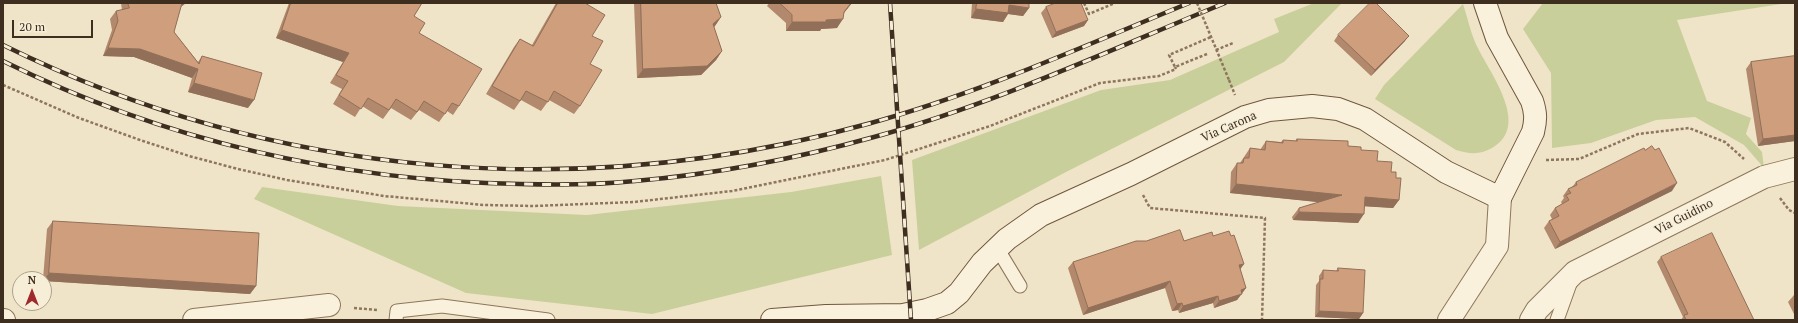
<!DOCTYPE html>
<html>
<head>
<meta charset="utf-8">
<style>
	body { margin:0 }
	#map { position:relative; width:1798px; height:323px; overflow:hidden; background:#f0e4c8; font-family:"PT Serif",serif }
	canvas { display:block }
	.frame { position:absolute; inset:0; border:4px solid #3d2e20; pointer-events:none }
	.north { position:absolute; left:12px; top:271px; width:40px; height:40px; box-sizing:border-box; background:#f7eed8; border:1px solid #ada18e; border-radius:50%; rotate:0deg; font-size:11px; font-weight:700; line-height:16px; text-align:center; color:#3d2e20 }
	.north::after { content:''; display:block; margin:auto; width:14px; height:18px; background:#9e2a2b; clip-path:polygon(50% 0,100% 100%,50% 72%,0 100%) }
	.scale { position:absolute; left:12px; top:20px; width:81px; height:18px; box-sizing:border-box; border:2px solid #3d2e20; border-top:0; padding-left:5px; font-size:12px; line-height:14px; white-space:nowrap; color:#3d2e20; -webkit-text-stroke:3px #f7eed8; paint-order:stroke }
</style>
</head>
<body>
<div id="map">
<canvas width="1798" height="323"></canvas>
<div class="frame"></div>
<div class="north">N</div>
<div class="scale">20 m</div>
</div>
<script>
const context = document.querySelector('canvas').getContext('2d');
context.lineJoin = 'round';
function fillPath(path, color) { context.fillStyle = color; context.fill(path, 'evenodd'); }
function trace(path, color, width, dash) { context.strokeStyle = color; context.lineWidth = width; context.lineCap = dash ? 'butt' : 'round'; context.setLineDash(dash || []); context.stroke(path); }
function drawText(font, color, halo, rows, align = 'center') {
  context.font = font + ' "PT Serif",serif'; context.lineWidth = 3; context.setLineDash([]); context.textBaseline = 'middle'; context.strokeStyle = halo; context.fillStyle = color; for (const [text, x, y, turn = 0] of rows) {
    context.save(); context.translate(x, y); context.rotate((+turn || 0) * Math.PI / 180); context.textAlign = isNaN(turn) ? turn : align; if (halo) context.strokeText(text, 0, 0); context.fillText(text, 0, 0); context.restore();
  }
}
fillPath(new Path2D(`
	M 1314,3 L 1342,3 L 1284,62 L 1066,172 L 919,250 L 912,160 L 1101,90 L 1170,80 L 1279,32 L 1274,19 Z
	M 1543,3 L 1788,3 L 1677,20 L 1707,101 L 1751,118 L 1746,134 L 1762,152 L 1764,168 L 1744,145 L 1695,117 L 1656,120 L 1591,143 L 1552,148 L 1551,73 L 1523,29 Z
	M 1463,4 C 1467,16 1470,30 1475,42 C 1487,70 1533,125 1492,148 C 1480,155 1469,154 1456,150 L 1375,99 L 1384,85 Z
	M 881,176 L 892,255 L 652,314 L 466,293 L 254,199 L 262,187 L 398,206 L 587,215 L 791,192 Z`), '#c9cf9b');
const lane = new Path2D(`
	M 997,248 L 1020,286
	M 396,320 L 397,311 L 442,306 L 548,320
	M 1557,320 L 1571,281`);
const street = new Path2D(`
	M 3,320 L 4,320
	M 194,320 L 329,305
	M 1449,320 L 1497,246 L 1500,198
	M 1531,320 L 1537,310 L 1575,272 L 1764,177 L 1795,169`);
const secondary = new Path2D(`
	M 772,320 L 826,316 L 903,315 L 927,310 L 947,303 L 959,293 L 982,263 L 1007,239 L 1041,215 L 1131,174 L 1245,117 L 1269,110 L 1312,106 L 1338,109 L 1365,119 L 1446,172 L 1500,198 L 1533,132 C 1536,120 1536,113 1532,101 L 1497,38 L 1485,3`);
trace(lane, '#8d765c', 15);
trace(street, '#8d765c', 24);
trace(secondary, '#6f573f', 24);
trace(new Path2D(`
	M 1084,3 L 1089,14 L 1115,3
	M 1216,50 L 1233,43
	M 1207,54 L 1175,67 L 1169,55 L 1211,37
	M 1229,80 L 1235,95
	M 3,85 L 79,118 L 140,140 L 189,156 L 238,169 L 287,180 L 384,196 L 484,205 L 534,206 L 634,202 L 732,191 L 885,160 L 990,126 L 1100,83 L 1159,76 L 1176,69 L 1175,67
	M 1546,160 L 1579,159 L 1638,134 L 1689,128 L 1725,142 L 1744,159
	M 1143,195 L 1150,208 L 1265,218 L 1262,320
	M 1780,198 L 1789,210 L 1795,213
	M 354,308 L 377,310`), '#8d765c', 2.5, [3, 2]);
trace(lane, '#faf1dc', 13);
trace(street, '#faf1dc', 22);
trace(secondary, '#faf1dc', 22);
const rail = new Path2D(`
	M 890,3 L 911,320
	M 3,45 C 274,179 580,204 871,123 C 980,93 1084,46 1189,3
	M 3,61 C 164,141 341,181 520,184 C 558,185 597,185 635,181 C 716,174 795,159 874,137 C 994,104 1110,50 1225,3`);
trace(rail, '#3d2e20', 4.5);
trace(rail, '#f7eed8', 3, [9]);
trace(new Path2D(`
	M 1197,3 L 1229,80`), '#8d765c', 2.5, [3, 2]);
fillPath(new Path2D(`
	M 121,3 L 186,3 L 181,7 L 174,32 L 198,62 L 202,56 L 248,108 L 188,92 L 192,78 L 134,57 L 103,56 L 112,30 L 110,19 L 116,11 L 122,10 Z
	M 289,3 L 422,3 L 414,16 L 419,33 L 459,106 L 453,115 L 447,111 L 439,122 L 419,110 L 411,120 L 391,108 L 383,119 L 362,106 L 355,117 L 333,104 L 342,89 L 330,83 L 343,62 L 276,38 Z
	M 556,3 L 585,3 L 592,36 L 590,64 L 580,106 L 574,114 L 549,100 L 541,111 L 521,100 L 514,110 L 486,94 L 514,47 L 520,39 L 532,45 Z
	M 634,3 L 716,3 L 721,17 L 714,27 L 722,51 L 716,60 L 701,75 L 637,78 Z
	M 769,3 L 852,3 L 844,13 L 837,28 L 821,29 L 820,31 L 786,31 L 786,23 L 767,6 Z
	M 972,3 L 1029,3 L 1029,8 L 1023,16 L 1008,14 L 1003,22 L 971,18 Z
	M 1046,7 L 1088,20 L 1084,26 L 1052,38 L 1041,13 Z
	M 1338,35 L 1405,41 L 1371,76 L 1334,41 Z
	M 1795,56 L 1795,141 L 1758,146 L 1746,69 L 1751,62 Z
	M 1297,139 L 1348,146 L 1361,150 L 1377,161 L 1391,172 L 1396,178 L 1399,200 L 1393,208 L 1365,206 L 1358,223 L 1293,220 L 1292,217 L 1299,208 L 1319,202 L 1230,193 L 1231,172 L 1237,163 L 1240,163 L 1250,148 L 1260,150 L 1266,141 L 1281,142 L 1283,140 L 1295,141 Z
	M 1576,182 L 1672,191 L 1555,249 L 1544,228 L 1549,221 L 1552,219 L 1550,215 L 1555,208 L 1562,204 L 1561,202 L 1564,198 L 1563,196 L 1568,189 L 1573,186 Z
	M 53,221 L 256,286 L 250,294 L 44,281 L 44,279 L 43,279 L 47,229 Z
	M 1213,236 L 1244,264 L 1240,269 L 1246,288 L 1237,300 L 1214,308 L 1213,303 L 1179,313 L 1178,310 L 1172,311 L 1165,288 L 1083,315 L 1068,268 L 1073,262 L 1184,241 Z
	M 1661,257 L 1754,320 L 1681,320 L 1683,317 L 1657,262 Z
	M 1338,268 L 1363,313 L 1359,319 L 1315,317 L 1316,285 L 1319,281 L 1319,276 L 1323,270 L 1336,271 Z
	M 1795,294 L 1795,316 L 1788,302 L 1794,295 Z`), '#b2896c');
fillPath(new Path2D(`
	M 181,3 L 186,3 L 176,10 Z
	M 851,3 L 852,3 L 838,20 L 843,19 L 837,28 L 821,29 L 820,31 L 786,31 L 792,22 L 826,20 L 844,12 Z
	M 1009,5 L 1029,8 L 1023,16 L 1008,14 L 1003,22 L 971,18 L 976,9 Z
	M 721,17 L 715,26 L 707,33 L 713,24 Z
	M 1088,20 L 1084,26 L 1052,38 L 1056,32 Z
	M 282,30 L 349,53 L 343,62 L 276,38 Z
	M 1409,36 L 1405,41 L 1371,76 L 1375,70 Z
	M 108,48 L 140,49 L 198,69 L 192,78 L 134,57 L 103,56 Z
	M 722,51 L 716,60 L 701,75 L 637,78 L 643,69 Z
	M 194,83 L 254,100 L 248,108 L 188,92 Z
	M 1795,135 L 1795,141 L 1758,146 L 1763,139 Z
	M 1677,183 L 1672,191 L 1555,249 L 1560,242 Z
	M 1236,184 L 1342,195 L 1336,204 L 1230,193 Z
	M 1365,197 L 1399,200 L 1393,208 L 1359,206 Z
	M 1299,212 L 1364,214 L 1358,223 L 1293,220 Z
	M 1244,264 L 1239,271 L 1239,265 Z
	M 49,273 L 256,286 L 250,294 L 44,281 L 44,280 Z
	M 1170,281 L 1165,288 L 1083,315 L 1088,308 Z
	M 1246,288 L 1237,300 L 1214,308 L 1219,301 L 1241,290 Z
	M 1218,296 L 1213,303 L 1179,313 L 1183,306 Z
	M 1182,303 L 1178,310 L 1172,311 L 1177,304 Z
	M 1319,311 L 1363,313 L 1359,319 L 1315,317 Z`), '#916f58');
const building = new Path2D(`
	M 128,3 L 182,3 L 174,32 L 199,64 L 202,56 L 262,73 L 254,100 L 194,83 L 198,69 L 140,49 L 108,48 L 118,21 L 116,11 L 129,8 Z
	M 291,3 L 422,3 L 414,16 L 425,23 L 419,33 L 482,69 L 459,106 L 452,103 L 445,114 L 424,101 L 417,112 L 396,99 L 389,110 L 368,98 L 361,109 L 339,95 L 348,81 L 336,75 L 349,53 L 282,30 Z
	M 558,3 L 585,3 L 605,15 L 592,36 L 603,41 L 590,64 L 602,70 L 580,106 L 554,91 L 548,102 L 526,91 L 520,101 L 492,86 L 520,39 L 533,46 Z
	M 641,3 L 716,3 L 721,17 L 713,24 L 722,51 L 707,66 L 643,69 Z
	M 780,3 L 851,3 L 844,12 L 843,19 L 826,20 L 826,22 L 792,22 L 792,15 Z
	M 977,3 L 1029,3 L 1029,8 L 1009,5 L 1008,13 L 976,9 Z
	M 1056,3 L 1081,3 L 1088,20 L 1056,32 L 1046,7 Z
	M 1370,3 L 1376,3 L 1409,36 L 1375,70 L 1338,35 Z
	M 1795,56 L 1795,135 L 1763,139 L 1751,62 Z
	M 1297,139 L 1348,141 L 1348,146 L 1361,147 L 1361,150 L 1378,151 L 1377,161 L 1392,162 L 1391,172 L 1396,172 L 1396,178 L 1401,178 L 1399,200 L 1365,197 L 1364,214 L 1299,212 L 1299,208 L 1342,195 L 1236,184 L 1237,163 L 1243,163 L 1244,158 L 1249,158 L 1250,148 L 1265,150 L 1266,141 L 1283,143 L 1283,140 L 1297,141 Z
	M 1652,146 L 1655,150 L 1659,148 L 1677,183 L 1560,242 L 1549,221 L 1559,216 L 1555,208 L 1569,200 L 1566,195 L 1571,193 L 1568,189 L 1577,185 L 1576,182 L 1644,148 L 1645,150 Z
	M 53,221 L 259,233 L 256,286 L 49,273 Z
	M 1180,230 L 1184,241 L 1212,232 L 1213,236 L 1229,231 L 1231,236 L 1234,235 L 1244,264 L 1239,265 L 1246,288 L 1241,290 L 1242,294 L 1219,301 L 1218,296 L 1183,306 L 1182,303 L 1177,304 L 1170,281 L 1088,308 L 1073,262 L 1136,241 L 1146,241 Z
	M 1712,233 L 1754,320 L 1686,320 L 1684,315 L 1688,314 L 1661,257 Z
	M 1338,268 L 1365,270 L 1363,313 L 1319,311 L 1320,279 L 1323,279 L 1323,270 L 1338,271 Z`);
fillPath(building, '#cf9f7d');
trace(building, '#916f58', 1);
drawText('12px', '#3d2e20', '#f7eed8', [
	["Via Carona",1229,127,-24],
	["Via Guidino",1684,217,-27]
]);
</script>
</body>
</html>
